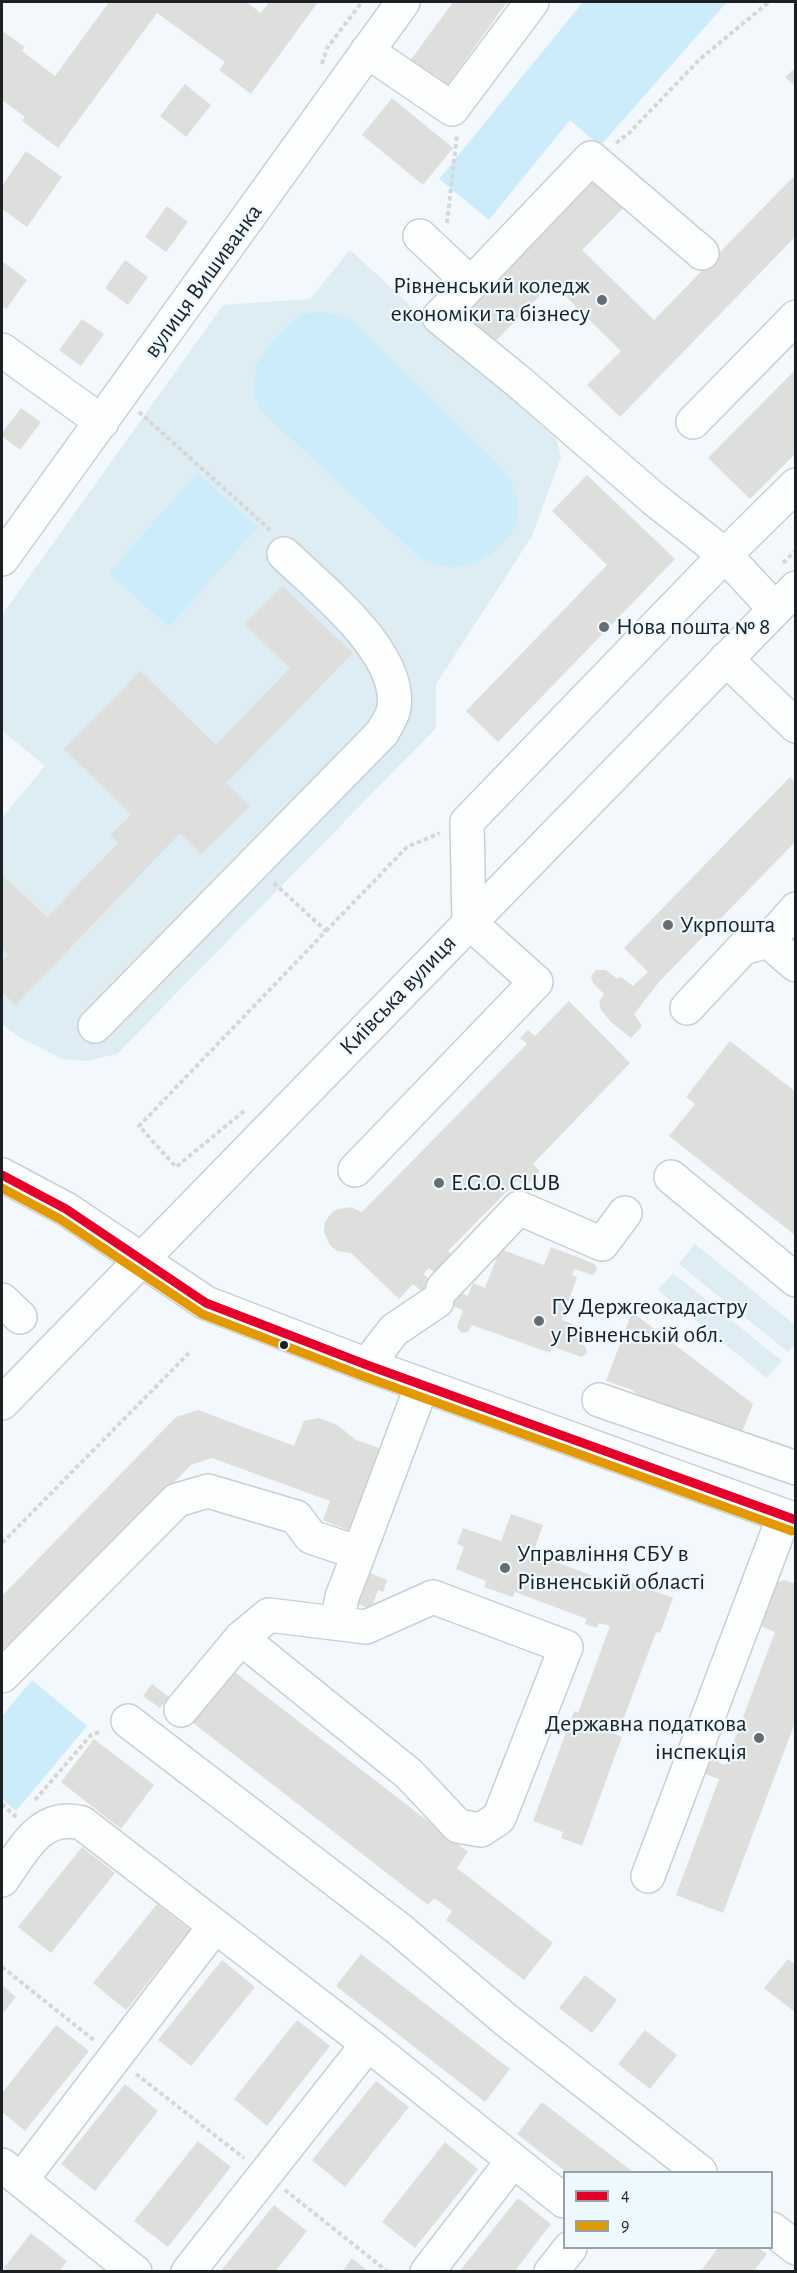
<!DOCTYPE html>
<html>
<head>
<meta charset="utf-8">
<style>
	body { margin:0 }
	#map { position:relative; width:797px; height:2273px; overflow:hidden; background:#f2f8fb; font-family:"Alegreya Sans",sans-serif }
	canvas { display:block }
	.frame { position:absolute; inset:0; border:3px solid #1a2024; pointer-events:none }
	.legend { position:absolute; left:563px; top:2171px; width:210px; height:78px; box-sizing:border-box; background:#eef9ff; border:2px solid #99a2a7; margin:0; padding:8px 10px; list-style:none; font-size:18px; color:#1a2024 }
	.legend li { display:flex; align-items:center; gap:12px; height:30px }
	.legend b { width:30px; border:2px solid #99a2a7 }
</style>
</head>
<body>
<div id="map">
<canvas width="797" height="2273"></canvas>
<div class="frame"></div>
<ul class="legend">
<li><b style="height:8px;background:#e4002b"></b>4</li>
<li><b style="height:8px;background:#e19904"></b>9</li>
</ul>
</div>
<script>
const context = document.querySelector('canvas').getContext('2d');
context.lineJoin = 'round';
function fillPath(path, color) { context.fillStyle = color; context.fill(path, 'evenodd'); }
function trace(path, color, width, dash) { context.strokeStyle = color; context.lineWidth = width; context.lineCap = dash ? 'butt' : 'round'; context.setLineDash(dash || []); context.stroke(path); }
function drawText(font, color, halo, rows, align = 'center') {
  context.font = font + ' "Alegreya Sans",sans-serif'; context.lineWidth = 4.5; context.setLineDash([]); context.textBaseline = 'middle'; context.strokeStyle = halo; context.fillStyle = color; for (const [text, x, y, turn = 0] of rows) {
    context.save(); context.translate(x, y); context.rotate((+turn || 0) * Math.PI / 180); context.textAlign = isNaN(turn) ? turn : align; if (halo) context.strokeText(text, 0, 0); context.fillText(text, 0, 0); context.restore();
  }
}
fillPath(new Path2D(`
	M 350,250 L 557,440 L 561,457 L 532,536 L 436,684 L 436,728 L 117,1054 L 86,1061 L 62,1059 L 21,1038 L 2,1024 L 2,818 L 45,766 L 2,730 L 2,615 L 223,305 L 310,299 Z
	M 695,1244 L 795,1325 L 795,1343 L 788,1352 L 679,1264 Z
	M 673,1273 L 782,1361 L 767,1378 L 658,1290 Z`), '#deecf3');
fillPath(new Path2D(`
	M 583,2 L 727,2 L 600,146 L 570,120 L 489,220 L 439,179 Z
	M 326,312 L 351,320 L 500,466 C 510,479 520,495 518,512 C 516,543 481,567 451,567 C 442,568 430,561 420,558 L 262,412 L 253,393 L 256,366 L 269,344 L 301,314 Z
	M 197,473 L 258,527 L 169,627 L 109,573 Z
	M 32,1680 L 87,1726 L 16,1811 L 2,1799 L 2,1716 Z`), '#cdecfb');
fillPath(new Path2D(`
	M 109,2 L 246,2 L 261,13 L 269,2 L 318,2 L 251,94 L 219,70 L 225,62 L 157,13 L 58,148 L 22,121 L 25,117 L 2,100 L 2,31 L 25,47 L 22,51 L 55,76 Z
	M 453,2 L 507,2 L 446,87 L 410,61 Z
	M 796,67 L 796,87 L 785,77 Z
	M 185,84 L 211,105 L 186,137 L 160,116 Z
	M 392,98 L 453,148 L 423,185 L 362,135 Z
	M 26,151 L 62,177 L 27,227 L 2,209 L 2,186 Z
	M 601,168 L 632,199 L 582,250 L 654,320 L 796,174 L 796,236 L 620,417 L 587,385 L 621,351 L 552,283 L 489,348 L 456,317 Z
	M 167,206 L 188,222 L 166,252 L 145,237 Z
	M 125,260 L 148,277 L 128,305 L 105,288 Z
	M 2,261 L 27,280 L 6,309 L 2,306 Z
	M 82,319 L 104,334 L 81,366 L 59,350 Z
	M 796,369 L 796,453 L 750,499 L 708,458 Z
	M 21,408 L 41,422 L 20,450 L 2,436 L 2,433 Z
	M 587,475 L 675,559 L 498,742 L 466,711 L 607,565 L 552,511 Z
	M 282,586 L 353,653 L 226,783 L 250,806 L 201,854 L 180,833 L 16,1005 L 2,992 L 2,962 L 8,955 L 2,948 L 2,875 L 47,917 L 118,843 L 110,835 L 131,815 L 64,749 L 140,671 L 216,745 L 290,668 L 244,624 Z
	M 790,777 L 796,783 L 796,841 L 659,982 L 634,1014 L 642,1026 L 631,1038 L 611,1022 L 601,1010 L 599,1002 L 604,994 L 593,983 L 591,976 L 596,970 L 606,970 L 616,978 L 621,977 L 633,986 L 648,972 L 624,948 Z
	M 569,1001 L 630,1063 L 533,1164 L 540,1171 L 525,1187 L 518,1180 L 448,1251 L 455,1258 L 438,1275 L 429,1268 L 423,1274 L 435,1285 L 468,1296 L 473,1283 L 485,1288 L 500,1249 L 544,1265 L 551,1247 L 595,1264 L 597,1270 L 593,1275 L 574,1269 L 572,1275 L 577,1277 L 562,1320 L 586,1329 L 580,1344 L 585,1346 L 587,1353 L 582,1357 L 553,1347 L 550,1353 L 472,1325 L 468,1332 L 461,1333 L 457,1327 L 463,1310 L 430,1298 L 413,1284 L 399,1299 L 351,1253 L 337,1251 L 330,1245 L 324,1232 L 325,1222 L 332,1212 L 338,1209 L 350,1207 L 362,1212 L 527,1044 L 520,1038 L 528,1030 L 535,1036 Z
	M 730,1041 L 796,1092 L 796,1236 L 669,1136 L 695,1104 L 686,1097 Z
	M 632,1312 L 753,1404 L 742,1432 L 699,1417 L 672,1412 L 644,1399 L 632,1390 L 606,1381 Z
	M 198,1410 L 294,1446 L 304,1421 L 319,1418 L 337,1425 L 356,1440 L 379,1448 L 382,1457 L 360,1535 L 323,1520 L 330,1501 L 212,1458 L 191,1465 L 2,1656 L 2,1596 L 176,1417 Z
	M 511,1514 L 543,1525 L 533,1553 L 619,1586 L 622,1579 L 673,1598 L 660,1633 L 656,1632 L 620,1728 L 605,1723 L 603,1729 L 622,1737 L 582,1846 L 561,1838 L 563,1832 L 533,1821 L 574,1711 L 578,1713 L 610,1626 L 599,1623 L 597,1628 L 585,1624 L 587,1619 L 515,1592 L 513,1597 L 484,1587 L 486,1581 L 456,1569 L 464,1547 L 457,1544 L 463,1528 L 501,1541 Z
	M 370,1573 L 387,1580 L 383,1592 L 378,1590 L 371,1609 L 352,1602 L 355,1593 L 362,1595 Z
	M 784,1580 L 796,1584 L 796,1720 L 723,1913 L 676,1895 L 719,1779 L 694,1770 L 704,1744 L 716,1748 L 719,1763 L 725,1765 L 775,1632 L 759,1625 L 770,1585 Z
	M 232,1670 L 468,1852 L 457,1868 L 553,1943 L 524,1980 L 446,1920 L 452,1911 L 434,1898 L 428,1905 L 192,1722 Z
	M 152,1684 L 169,1697 L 160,1708 L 143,1696 Z
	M 94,1739 L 154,1785 L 121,1829 L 61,1782 Z
	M 82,1847 L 115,1873 L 51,1953 L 18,1927 Z
	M 157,1904 L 190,1930 L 126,2010 L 93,1983 Z
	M 361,1954 L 510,2069 L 485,2102 L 336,1986 Z
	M 788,1959 L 796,1965 L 796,2013 L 764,1988 Z
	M 222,1960 L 255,1987 L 191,2066 L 158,2040 Z
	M 585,1975 L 617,2000 L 592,2033 L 559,2008 Z
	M 2,1985 L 16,1997 L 2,2014 Z
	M 297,2020 L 330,2046 L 267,2126 L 234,2099 Z
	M 56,2025 L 89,2051 L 25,2131 L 2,2112 L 2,2093 Z
	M 645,2030 L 677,2055 L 650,2089 L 618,2064 Z
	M 376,2081 L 409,2107 L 345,2187 L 312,2160 Z
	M 125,2084 L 158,2111 L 95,2191 L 61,2164 Z
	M 542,2102 L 633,2172 L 566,2172 L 517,2134 Z
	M 198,2141 L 231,2167 L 168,2247 L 134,2221 Z
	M 445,2142 L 478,2169 L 415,2248 L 382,2222 Z
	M 518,2198 L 551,2224 L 514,2272 L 459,2272 Z
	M 274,2205 L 307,2231 L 275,2272 L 220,2272 Z
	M 31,2233 L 67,2261 L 59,2272 L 8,2272 L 4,2268 Z
	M 718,2248 L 758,2248 L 767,2254 L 753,2272 L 700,2272 Z
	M 352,2258 L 369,2272 L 342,2272 Z`), '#dedfdd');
const minor = new Path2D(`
	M 367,51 L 452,109 L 532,2
	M 420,236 L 470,283
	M 702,253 L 591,158 L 439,317 L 519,382 L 654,499 L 725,555 L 775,609
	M 2,350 L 102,422
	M 693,422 L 796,317
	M 2,559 L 403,2
	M 726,659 L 796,726
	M 796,909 L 768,941 L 796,965
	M 687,1008 L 743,948 L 768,941
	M 95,1026 L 382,733 C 386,725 393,716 394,708 C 402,652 320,589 284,554
	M 355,1170 L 536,982 L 469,922 L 467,822 L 725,555 L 796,485
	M 671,1177 L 796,1280
	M 443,1288 L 519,1208 L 602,1244 L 625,1213
	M 2,1300 L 20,1317
	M 367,1365 L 394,1330 L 437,1301
	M 599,1400 L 796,1468
	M 337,1622 L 342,1597 L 359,1553
	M 2,1676 L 177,1500 L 208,1491 L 296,1517 L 311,1537 L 359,1553 L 422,1385
	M 181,1710 L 241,1638 L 269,1615 L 366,1627 L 433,1597 L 566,1647 L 499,1818 L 481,1830 L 458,1826 L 409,1774 L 241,1638
	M 128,1721 L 399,1929 L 506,2020 L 700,2172
	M 648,1876 L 784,1516
	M 2,1880 C 23,1851 40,1812 82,1823 L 368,2044 L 564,2201
	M 2,2165 L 135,2272
	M 21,2180 L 215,1926
	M 772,2229 L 796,2248
	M 188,2272 L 368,2044
	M 427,2272 L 512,2162
	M 551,2272 L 570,2248`);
const major = new Path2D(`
	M 2,1175 L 66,1209 L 206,1303 L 367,1365 L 796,1520
	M 2,1403 L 796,588`);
trace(minor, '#c9cfd3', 36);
trace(major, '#c9cfd3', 36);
trace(new Path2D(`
	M 322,64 L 327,48 L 362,2
	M 616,143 L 629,133 L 700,59 L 769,2
	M 447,223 L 457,135
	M 139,412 L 268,528 L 271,533
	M 783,563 L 796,550
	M 326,931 L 407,847 L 440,833
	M 244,1111 L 176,1167 L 139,1126 L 326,931 L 274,883
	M 2,1543 L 189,1353
	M 35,1800 L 91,1735 L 102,1731
	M 2,1804 L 16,1817
	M 2,1967 L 95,2041
	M 136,2074 L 244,2158
	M 285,2190 L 388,2272`), '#d6d8d8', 4, [4.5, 3]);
trace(minor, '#fdfefe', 33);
trace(major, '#fdfefe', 33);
trace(new Path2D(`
	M 2,1175 L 66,1209 L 206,1303 L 367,1365 L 796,1520`), '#e4002b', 9);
trace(new Path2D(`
	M 2,1188 L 60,1219 L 202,1314 L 363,1376 L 792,1531`), '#e19904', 9);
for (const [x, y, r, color] of [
	[602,300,6,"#666c6f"],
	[604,627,6,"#666c6f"],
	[668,925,6,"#666c6f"],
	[439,1183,6,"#666c6f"],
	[539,1321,6,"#666c6f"],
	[284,1345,5,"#1a2024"],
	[505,1568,6,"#666c6f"],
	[759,1738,6,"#666c6f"]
]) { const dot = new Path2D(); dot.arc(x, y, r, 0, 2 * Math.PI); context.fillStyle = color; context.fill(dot); trace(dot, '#eef9ff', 2); }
drawText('24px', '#1a2024', '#eef9ff', [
	["вулиця Вишиванка",203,281,-54],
	["Київська вулиця",398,995,-46]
]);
drawText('24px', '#1a2024', '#eef9ff', [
	["Рівненський коледж",590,286,"right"],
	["економіки та бізнесу",590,314,"right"],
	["Нова пошта № 8",616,627],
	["Укрпошта",680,925],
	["E.G.O. CLUB",451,1183],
	["ГУ Держгеокадастру",551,1307],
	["у Рівненській обл.",551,1335],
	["Управління СБУ в",517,1554],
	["Рівненській області",517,1582],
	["Державна податкова",747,1724,"right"],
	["інспекція",747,1752,"right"]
], 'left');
</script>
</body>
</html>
